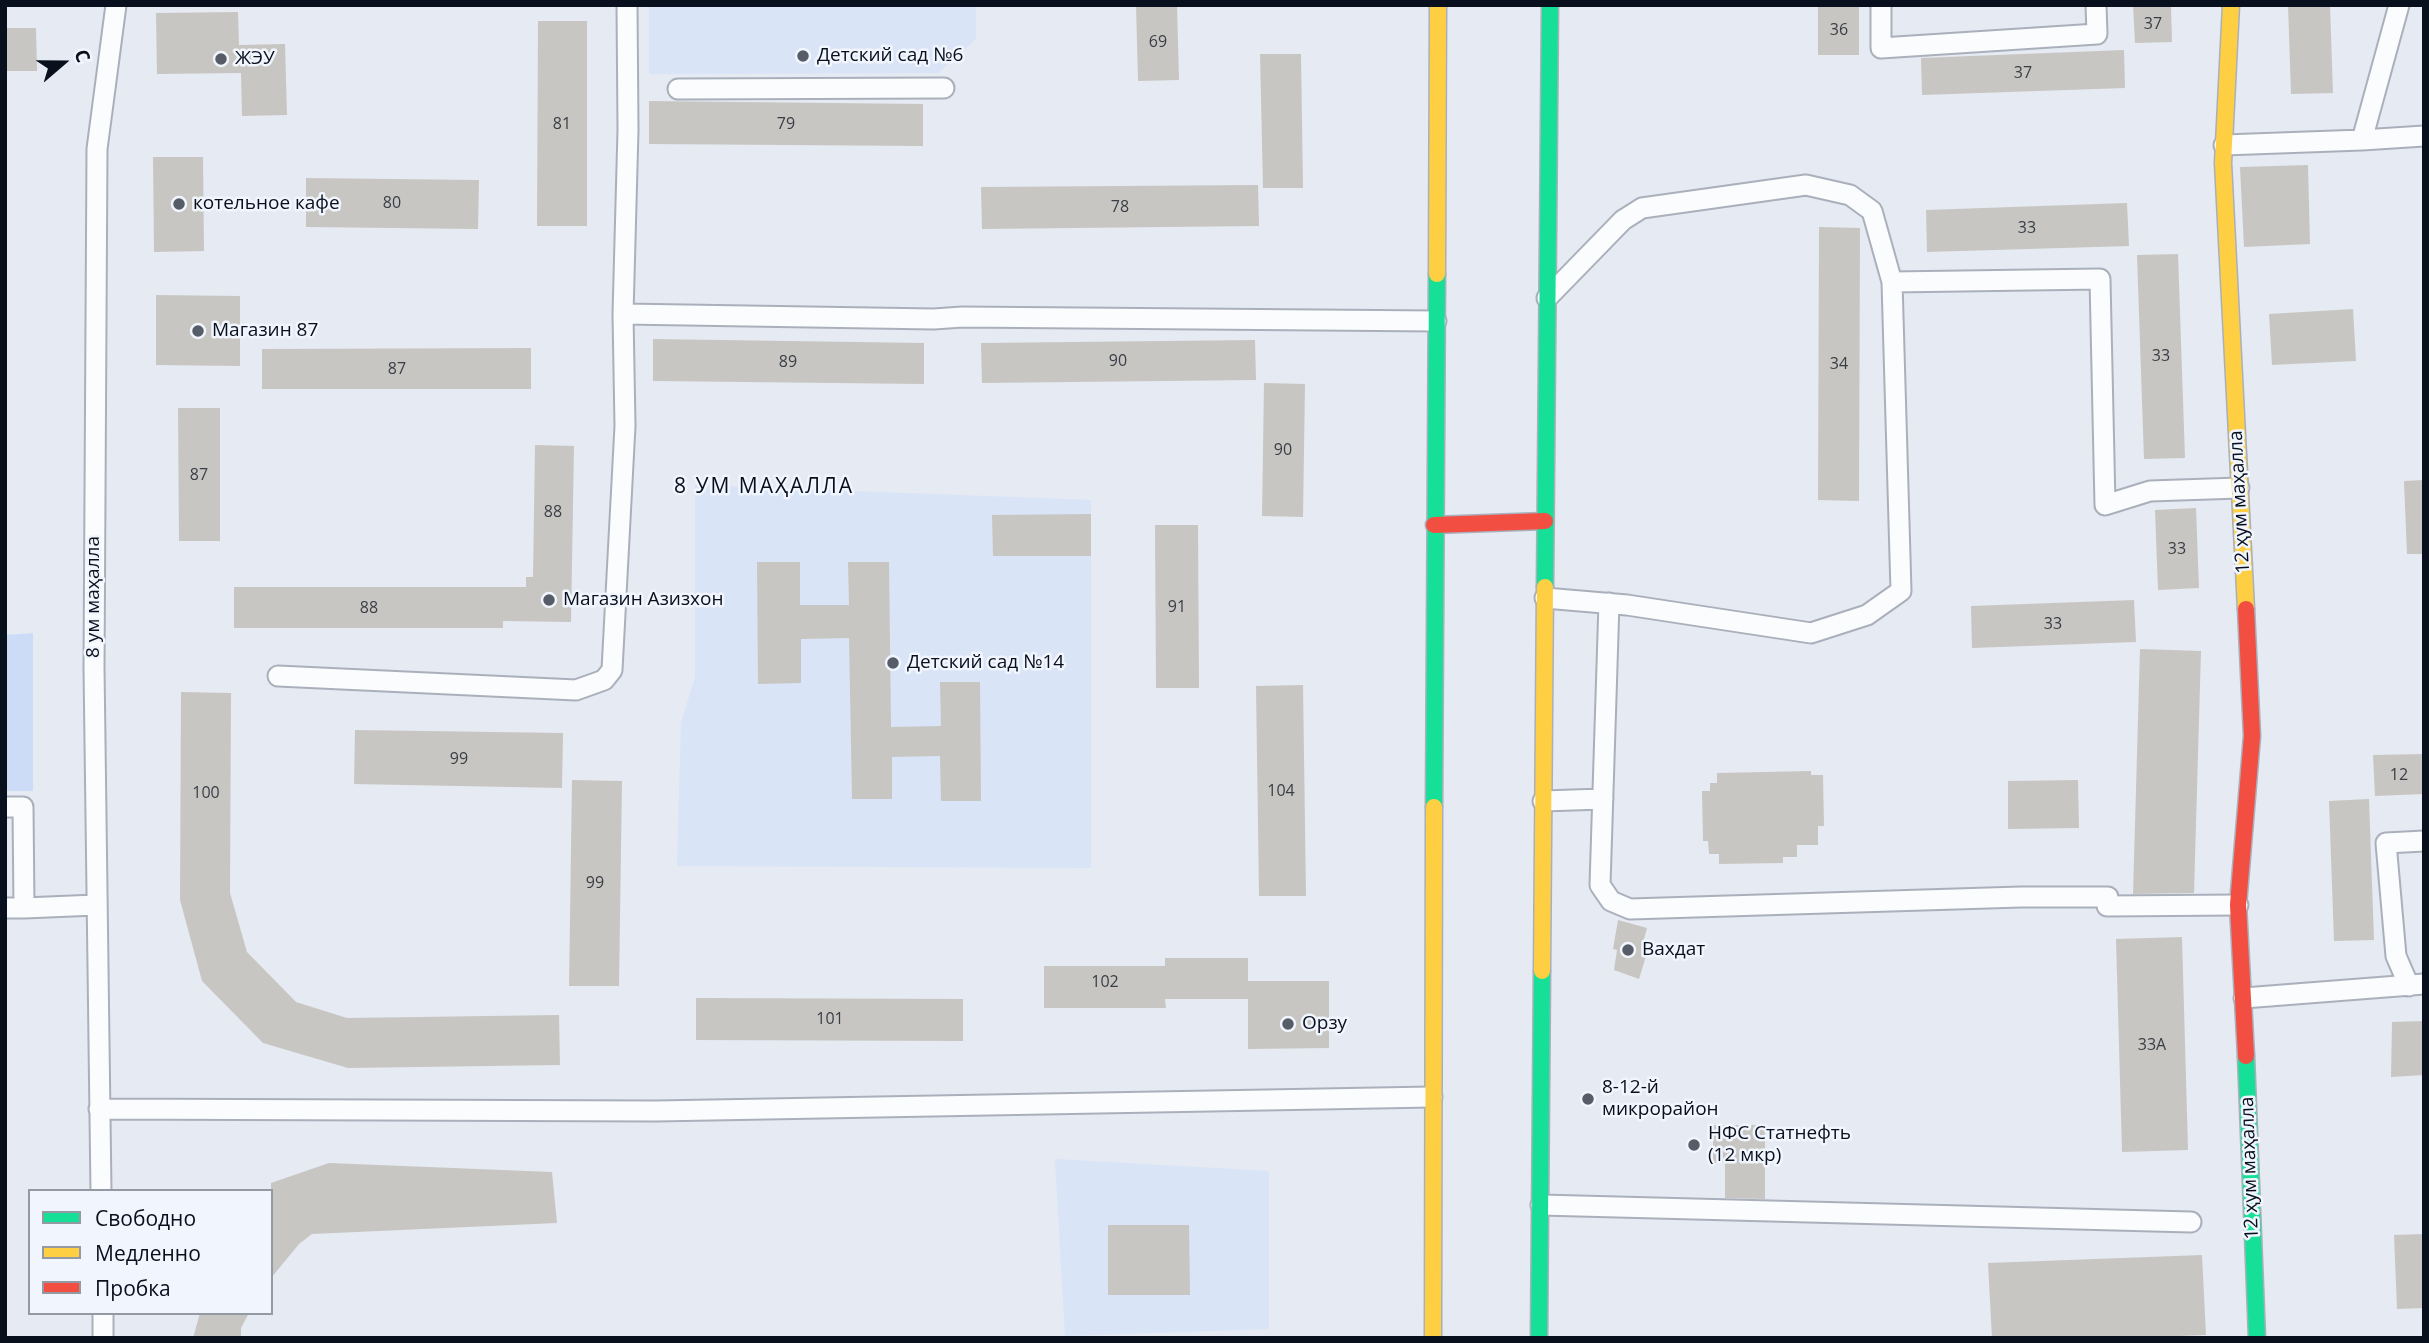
<!DOCTYPE html>
<html>
<head>
<meta charset="utf-8">
<style>
	body { margin:0 }
	#map { position:relative; width:2429px; height:1343px; overflow:hidden; background:#e5eaf3; font-family:"Open Sans",sans-serif }
	canvas { display:block }
	.frame { position:absolute; inset:0; border:7px solid #09101d; pointer-events:none }
	.legend { position:absolute; left:28px; top:1189px; width:245px; height:126px; box-sizing:border-box; background:#f1f6fe; border:2px solid #949aa4; margin:0; padding:9px 12px; list-style:none; font-size:21px; color:#09101d }
	.legend li { display:flex; align-items:center; gap:14px; height:35px }
	.legend b { width:35px; border:2px solid #949aa4 }
	.north { position:absolute; left:28px; top:28px; width:70px; height:70px; -webkit-text-stroke:5px #f1f6fe; paint-order:stroke; rotate:70deg; font-size:19px; font-weight:700; line-height:28px; text-align:center; color:#09101d }
	.north::after { content:''; display:block; margin:auto; width:24px; height:32px; background:#09101d; clip-path:polygon(50% 0,100% 100%,50% 72%,0 100%) }
</style>
</head>
<body>
<div id="map">
<canvas width="2429" height="1343"></canvas>
<div class="frame"></div>
<ul class="legend">
<li><b style="height:9px;background:#16e098"></b>Свободно</li>
<li><b style="height:9px;background:#ffcf43"></b>Медленно</li>
<li><b style="height:9px;background:#f24e42"></b>Пробка</li>
</ul>
<div class="north">С</div>
</div>
<script>
const context = document.querySelector('canvas').getContext('2d');
context.lineJoin = 'round';
function fillPath(path, color) { context.fillStyle = color; context.fill(path, 'evenodd'); }
function trace(path, color, width, dash) { context.strokeStyle = color; context.lineWidth = width; context.lineCap = dash ? 'butt' : 'round'; context.setLineDash(dash || []); context.stroke(path); }
function drawText(font, color, halo, rows, align = 'center') {
  context.font = font + ' "Open Sans",sans-serif'; context.lineWidth = 5; context.setLineDash([]); context.textBaseline = 'middle'; context.strokeStyle = halo; context.fillStyle = color; for (const [text, x, y, turn = 0] of rows) {
    context.save(); context.translate(x, y); context.rotate((+turn || 0) * Math.PI / 180); context.textAlign = isNaN(turn) ? turn : align; if (halo) context.strokeText(text, 0, 0); context.fillText(text, 0, 0); context.restore();
  }
}
fillPath(new Path2D(`
	M 649,5 L 1088,5 L 1088,6 L 976,6 L 976,39 L 938,73 L 649,74 Z
	M 695,485 L 1091,500 L 1091,868 L 677,866 L 681,723 L 695,677 Z
	M 1055,1159 L 1269,1171 L 1269,1329 L 1065,1336 Z`), '#d9e4f7');
fillPath(new Path2D(`
	M 33,633 L 33,791 L 5,791 L 5,635 Z`), '#ccdcf7');
fillPath(new Path2D(`
	M 1136,5 L 1177,5 L 1179,80 L 1138,81 Z
	M 1818,5 L 1859,5 L 1859,55 L 1818,55 Z
	M 2133,5 L 2171,5 L 2172,42 L 2135,43 Z
	M 2288,5 L 2330,5 L 2333,93 L 2291,94 Z
	M 238,12 L 239,45 L 285,44 L 287,115 L 242,116 L 241,73 L 157,74 L 156,13 Z
	M 538,21 L 587,21 L 587,226 L 537,226 Z
	M 5,28 L 36,28 L 37,71 L 5,71 Z
	M 2124,50 L 2125,88 L 1922,95 L 1921,58 Z
	M 1260,54 L 1301,54 L 1303,188 L 1263,188 Z
	M 649,101 L 923,104 L 923,146 L 649,144 Z
	M 153,157 L 203,157 L 204,251 L 154,252 Z
	M 2308,165 L 2310,244 L 2244,247 L 2240,167 Z
	M 306,178 L 479,180 L 478,229 L 306,227 Z
	M 1258,185 L 1259,226 L 982,229 L 981,187 Z
	M 2127,203 L 2129,246 L 1927,252 L 1926,210 Z
	M 1819,227 L 1860,228 L 1859,501 L 1818,500 Z
	M 2178,254 L 2185,458 L 2144,459 L 2137,255 Z
	M 156,295 L 240,296 L 240,366 L 156,365 Z
	M 2353,309 L 2356,361 L 2272,365 L 2269,314 Z
	M 653,339 L 924,343 L 924,384 L 653,381 Z
	M 1255,340 L 1256,380 L 982,383 L 981,343 Z
	M 531,348 L 531,389 L 262,389 L 262,349 Z
	M 1264,383 L 1305,384 L 1303,517 L 1262,516 Z
	M 178,408 L 220,408 L 220,541 L 179,541 Z
	M 535,445 L 574,446 L 571,622 L 503,621 L 503,628 L 234,628 L 234,587 L 526,587 L 526,577 L 533,577 Z
	M 2424,480 L 2424,554 L 2407,554 L 2404,481 Z
	M 2196,508 L 2199,588 L 2158,590 L 2155,510 Z
	M 1091,514 L 1091,556 L 993,556 L 992,515 Z
	M 1155,525 L 1198,525 L 1199,688 L 1156,688 Z
	M 757,562 L 800,562 L 800,605 L 849,605 L 848,562 L 889,562 L 891,727 L 941,726 L 940,682 L 980,682 L 981,801 L 941,801 L 940,756 L 892,757 L 892,799 L 852,799 L 849,638 L 801,639 L 801,683 L 758,684 Z
	M 2134,600 L 2136,642 L 1972,648 L 1971,606 Z
	M 2140,649 L 2201,651 L 2194,893 L 2133,894 Z
	M 1303,685 L 1306,896 L 1259,896 L 1256,686 Z
	M 181,692 L 231,693 L 230,893 L 247,952 L 296,1002 L 347,1018 L 559,1015 L 560,1065 L 348,1068 L 263,1043 L 202,981 L 180,900 Z
	M 355,730 L 563,733 L 562,788 L 354,784 Z
	M 2424,754 L 2424,794 L 2375,796 L 2373,755 Z
	M 1811,771 L 1811,775 L 1823,775 L 1824,826 L 1818,826 L 1818,845 L 1797,845 L 1797,857 L 1783,857 L 1783,863 L 1719,864 L 1719,854 L 1709,854 L 1708,841 L 1703,841 L 1702,791 L 1710,791 L 1710,783 L 1717,783 L 1717,773 Z
	M 572,780 L 622,781 L 619,986 L 569,986 Z
	M 2078,780 L 2079,828 L 2008,829 L 2008,781 Z
	M 2369,799 L 2374,940 L 2334,941 L 2329,801 Z
	M 1618,920 L 1647,928 L 1641,950 L 1646,956 L 1639,979 L 1614,970 L 1617,950 L 1613,949 Z
	M 2182,937 L 2188,1150 L 2122,1152 L 2116,939 Z
	M 1165,958 L 1248,958 L 1248,999 L 1165,999 L 1166,1008 L 1044,1008 L 1044,966 L 1165,966 Z
	M 1248,981 L 1329,981 L 1329,1048 L 1248,1049 Z
	M 696,998 L 963,999 L 963,1041 L 696,1040 Z
	M 2424,1021 L 2424,1075 L 2391,1077 L 2392,1022 Z
	M 1713,1125 L 1765,1125 L 1765,1199 L 1725,1198 L 1725,1163 L 1713,1163 Z
	M 329,1163 L 552,1172 L 557,1223 L 312,1234 L 299,1244 L 271,1278 L 271,1183 Z
	M 1108,1225 L 1189,1225 L 1190,1295 L 1108,1295 Z
	M 2424,1234 L 2424,1308 L 2397,1309 L 2394,1235 Z
	M 2202,1255 L 2206,1335 L 2124,1338 L 1992,1338 L 1988,1263 Z
	M 200,1313 L 249,1313 L 241,1328 L 241,1338 L 193,1338 Z`), '#c8c6c2');
const street = new Path2D(`
	M 1881,5 L 1881,48 L 2097,34 L 2096,5
	M 678,89 L 944,88
	M 2362,140 L 2424,136
	M 2224,145 L 2362,140 L 2399,5
	M 1547,298 L 1623,220 L 1642,208 L 1806,185 L 1850,195 L 1872,211 L 1892,282
	M 623,314 L 934,319 L 962,317 L 1436,321
	M 1545,598 L 1627,605 L 1811,633 L 1867,615 L 1901,591 L 1892,282 L 2100,279 L 2105,505 L 2150,491 L 2239,488
	M 1609,603 L 1600,885 L 1611,901 L 1630,909 L 2021,897 L 2108,897
	M 278,676 L 576,690 L 604,680 L 612,670 L 625,426 L 623,314 L 628,130 L 627,5
	M 1543,801 L 1603,799
	M 5,807 L 23,807 L 24,908 L 96,905
	M 2107,906 L 2238,905
	M 5,908 L 24,908
	M 2409,986 L 2396,956 L 2386,843 L 2424,841
	M 2244,998 L 2424,984
	M 99,1109 L 656,1111 L 1432,1097
	M 101,1191 L 94,667 L 97,149 L 116,5
	M 1541,1205 L 2191,1222
	M 103,1313 L 103,1338`);
const fast = new Path2D(`
	M 1545,587 L 1550,5
	M 1434,807 L 1437,274
	M 2246,1056 L 2257,1338
	M 1539,1338 L 1542,971`);
const slow = new Path2D(`
	M 2231,5 L 2223,163 L 2246,609
	M 1437,274 L 1438,5
	M 1542,971 L 1545,587
	M 1433,1338 L 1434,807`);
const jam = new Path2D(`
	M 1434,525 L 1545,521
	M 2246,609 L 2252,736 L 2238,905 L 2246,1056`);
trace(street, '#aab0bb', 23);
trace(fast, '#aab0bb', 19);
trace(slow, '#aab0bb', 19);
trace(jam, '#aab0bb', 19);
trace(street, '#fbfcfd', 19);
trace(fast, '#16e098', 16);
trace(slow, '#ffcf43', 16);
trace(jam, '#f24e42', 16);
for (const [x, y, r, color] of [
	[803,56,7,"#565c68"],
	[221,59,7,"#565c68"],
	[179,204,7,"#565c68"],
	[198,331,7,"#565c68"],
	[549,600,7,"#565c68"],
	[893,663,7,"#565c68"],
	[1628,950,7,"#565c68"],
	[1288,1024,7,"#565c68"],
	[1588,1099,7,"#565c68"],
	[1694,1145,7,"#565c68"]
]) { const dot = new Path2D(); dot.arc(x, y, r, 0, 2 * Math.PI); context.fillStyle = color; context.fill(dot); trace(dot, '#f1f6fe', 2.5); }
drawText('16px', '#393e46', null, [
	["37",2153,24],
	["36",1839,30],
	["69",1158,42],
	["37",2023,73],
	["81",562,124],
	["79",786,124],
	["80",392,203],
	["78",1120,207],
	["33",2027,228],
	["33",2161,356],
	["90",1118,361],
	["89",788,362],
	["34",1839,364],
	["87",397,369],
	["90",1283,450],
	["87",199,475],
	["88",553,512],
	["33",2177,549],
	["91",1177,607],
	["88",369,608],
	["33",2053,624],
	["99",459,759],
	["12",2399,775],
	["104",1281,791],
	["100",206,793],
	["99",595,883],
	["102",1105,982],
	["101",830,1019],
	["33А",2152,1045]
]);
drawText('19px', '#09101d', '#f1f6fe', [
	["Детский сад №6",817,56],
	["ЖЭУ",235,59],
	["котельное кафе",193,204],
	["Магазин 87",212,331],
	["Магазин Азизхон",563,600],
	["Детский сад №14",907,663],
	["Вахдат",1642,950],
	["Орзу",1302,1024],
	["8-12-й",1602,1088],
	["микрорайон",1602,1110],
	["НФС Статнефть",1708,1134],
	["(12 мкр)",1708,1156]
], 'left');
drawText('19px', '#09101d', '#f1f6fe', [
	["12 ҳум маҳалла",2240,502,-93],
	["8 ум маҳалла",94,597,-90],
	["12 ҳум маҳалла",2250,1168,-92]
]);
context.letterSpacing = '2px';
drawText('21px', '#09101d', '#f1f6fe', [
	["8 УМ МАҲАЛЛА",764,487]
]);
context.letterSpacing = '0px';
</script>
</body>
</html>
